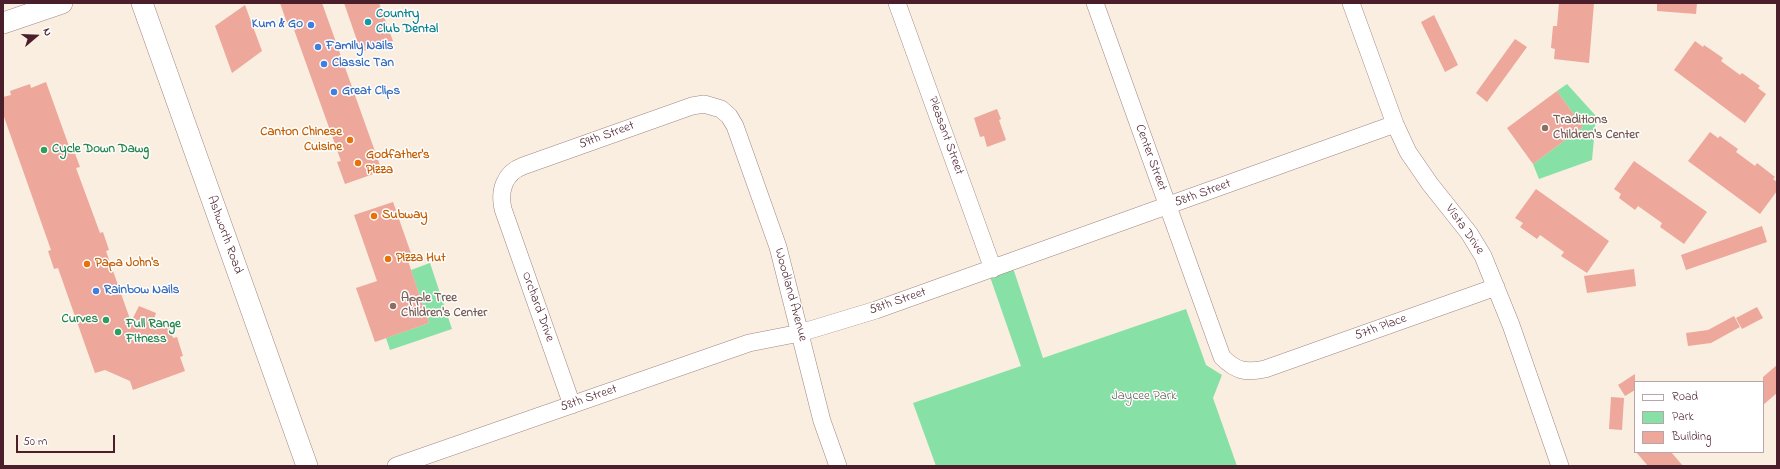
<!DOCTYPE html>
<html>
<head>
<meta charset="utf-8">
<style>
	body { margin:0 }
	#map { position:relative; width:1780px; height:469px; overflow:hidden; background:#f9eedf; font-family:"Indie Flower",sans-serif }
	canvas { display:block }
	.frame { position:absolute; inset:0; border:4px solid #4a1f2b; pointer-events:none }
	.legend { position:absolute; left:1634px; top:381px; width:130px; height:72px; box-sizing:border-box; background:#fff; border:1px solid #b7a5aa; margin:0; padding:5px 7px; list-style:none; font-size:12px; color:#4a1f2b }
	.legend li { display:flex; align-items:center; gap:8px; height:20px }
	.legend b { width:20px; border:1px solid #b7a5aa }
	.north { position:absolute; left:16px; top:16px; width:40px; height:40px; -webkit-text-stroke:3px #fff; paint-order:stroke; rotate:71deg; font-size:11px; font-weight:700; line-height:16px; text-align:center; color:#4a1f2b }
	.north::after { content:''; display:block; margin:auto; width:14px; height:18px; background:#4a1f2b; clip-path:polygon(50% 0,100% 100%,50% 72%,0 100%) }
	.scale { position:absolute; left:16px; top:435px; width:99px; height:18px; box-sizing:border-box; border:2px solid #4a1f2b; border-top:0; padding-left:5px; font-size:12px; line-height:14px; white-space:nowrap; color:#4a1f2b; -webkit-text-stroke:3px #fff; paint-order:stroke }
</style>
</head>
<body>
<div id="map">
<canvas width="1780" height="469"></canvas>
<div class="frame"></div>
<ul class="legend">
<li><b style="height:5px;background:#fff"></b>Road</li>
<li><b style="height:11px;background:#87e0a5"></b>Park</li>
<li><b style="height:11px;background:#eda79b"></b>Building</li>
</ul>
<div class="north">N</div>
<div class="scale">50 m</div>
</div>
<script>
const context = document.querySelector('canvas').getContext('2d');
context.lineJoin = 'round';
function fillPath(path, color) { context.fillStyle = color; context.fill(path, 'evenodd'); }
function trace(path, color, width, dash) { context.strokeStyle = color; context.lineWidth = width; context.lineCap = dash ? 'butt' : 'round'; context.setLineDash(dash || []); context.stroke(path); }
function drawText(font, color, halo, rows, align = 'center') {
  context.font = font + ' "Indie Flower",sans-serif'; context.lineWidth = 3; context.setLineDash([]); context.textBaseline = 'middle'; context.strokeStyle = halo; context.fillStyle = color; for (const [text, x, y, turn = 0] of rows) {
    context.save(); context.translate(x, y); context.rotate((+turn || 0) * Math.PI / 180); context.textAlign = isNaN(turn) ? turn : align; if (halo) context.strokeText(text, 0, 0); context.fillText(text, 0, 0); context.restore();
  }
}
fillPath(new Path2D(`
	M 1567,84 L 1596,116 L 1592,160 L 1539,179 L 1533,164 L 1583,127 L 1557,91 Z
	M 1011,262 L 1043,358 L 1186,309 L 1206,365 L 1222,375 L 1213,398 L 1237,466 L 936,466 L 913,403 L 1021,366 L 988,271 Z
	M 430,263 L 452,329 L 390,350 L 386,338 L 429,323 L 411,270 Z`), '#87e0a5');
fillPath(new Path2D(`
	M 280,3 L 322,3 L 382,171 L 345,184 L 337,162 L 341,161 L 292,24 L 288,26 Z
	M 344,3 L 379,3 L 393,41 L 361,52 Z
	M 1559,3 L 1594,3 L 1589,63 L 1554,59 L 1555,49 L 1551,48 L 1553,26 L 1557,26 Z
	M 1657,3 L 1697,3 L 1696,14 L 1657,11 Z
	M 245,5 L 262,51 L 232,73 L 215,26 Z
	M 1434,15 L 1458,65 L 1445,72 L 1421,22 Z
	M 1515,39 L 1527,47 L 1487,102 L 1476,93 Z
	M 1695,41 L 1703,47 L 1704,45 L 1723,58 L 1721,61 L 1740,75 L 1742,73 L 1760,86 L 1758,88 L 1766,94 L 1745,123 L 1674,70 Z
	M 46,82 L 70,149 L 73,148 L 80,167 L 76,168 L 100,233 L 103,232 L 109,250 L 106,251 L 131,322 L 139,306 L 156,313 L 151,328 L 168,323 L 173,338 L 177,337 L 183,356 L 180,357 L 185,371 L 133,390 L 130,381 L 105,370 L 95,373 L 58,268 L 54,269 L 48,251 L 51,250 L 3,114 L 3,97 L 11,95 L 10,91 L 30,84 L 31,88 Z
	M 1557,91 L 1583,127 L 1533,164 L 1507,128 Z
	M 997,109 L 1001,119 L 999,120 L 1006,140 L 987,147 L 984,136 L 980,137 L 974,118 Z
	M 1710,132 L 1718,138 L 1720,136 L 1738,149 L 1736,152 L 1755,166 L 1757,163 L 1775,177 L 1773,179 L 1777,182 L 1777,191 L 1760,214 L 1688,161 Z
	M 1634,161 L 1707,212 L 1684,244 L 1660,227 L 1662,223 L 1638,206 L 1635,210 L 1619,198 L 1621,194 L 1614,189 Z
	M 1536,189 L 1609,241 L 1587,273 L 1561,256 L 1564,252 L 1540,235 L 1537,239 L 1520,227 L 1523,223 L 1515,218 Z
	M 393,202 L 413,259 L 408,261 L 429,323 L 375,342 L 356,288 L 377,281 L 354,215 Z
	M 1762,226 L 1767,242 L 1686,270 L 1681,255 Z
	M 1634,269 L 1636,286 L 1587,293 L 1584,276 Z
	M 1757,307 L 1763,318 L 1742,329 L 1736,318 Z
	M 1734,316 L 1740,327 L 1711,343 L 1688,346 L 1686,333 L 1708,330 Z
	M 1777,365 L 1777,393 L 1763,405 L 1763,377 Z
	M 1635,374 L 1635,390 L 1625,396 L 1618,385 Z
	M 1611,397 L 1624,398 L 1622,430 L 1609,429 Z
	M 1636,452 L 1671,452 L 1683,466 L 1648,466 Z`), '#eda79b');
const minor = new Path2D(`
	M 897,3 L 993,269
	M 1095,3 L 1222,357 C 1236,371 1245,373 1265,369 L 1496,287
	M 1351,3 L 1395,124 L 1408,152 L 1430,184 L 1469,233 L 1483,256 L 1511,325 L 1560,466
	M 572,405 L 503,209 C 499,191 504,173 523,166 L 692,106 L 704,104 L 721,109 L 729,116 L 735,126 L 778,247 L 822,421 L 838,466
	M 396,466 L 749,343 L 800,333 L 876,310 L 1395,124`);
const major = new Path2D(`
	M 142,3 L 307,466
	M 3,23 L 62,3`);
trace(minor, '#a28685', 18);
trace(major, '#a28685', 22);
trace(minor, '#fff', 17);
trace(major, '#fff', 21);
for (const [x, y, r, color] of [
	[368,22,4,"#0f9aa8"],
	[311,25,4,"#3f7fe0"],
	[318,47,4,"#3f7fe0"],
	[324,64,4,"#3f7fe0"],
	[334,92,4,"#3f7fe0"],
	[1545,128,4,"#8d6e63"],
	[350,140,4,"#e8710a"],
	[44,150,4,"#2e9e5b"],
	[358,163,4,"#e8710a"],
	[374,216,4,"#e8710a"],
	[388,259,4,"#e8710a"],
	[87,264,4,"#e8710a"],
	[96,291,4,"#3f7fe0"],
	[393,306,4,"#8d6e63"],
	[106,320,4,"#2e9e5b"],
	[118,332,4,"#2e9e5b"]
]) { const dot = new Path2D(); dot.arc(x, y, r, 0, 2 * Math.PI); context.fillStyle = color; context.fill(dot); trace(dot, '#fff', 1.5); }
drawText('bold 13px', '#0d838f', '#fff', [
	["Country",376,15],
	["Club Dental",376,30]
], 'left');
drawText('bold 13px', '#366cbe', '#fff', [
	["Kum & Go",303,25,"right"],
	["Family Nails",326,47],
	["Classic Tan",332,64],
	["Great Clips",342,92],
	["Rainbow Nails",104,291]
], 'left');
drawText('bold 13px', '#785e54', '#fff', [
	["Traditions",1553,121],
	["Children's Center",1553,136],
	["Apple Tree",401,299],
	["Children's Center",401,314]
], 'left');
drawText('bold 13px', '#c56008', '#fff', [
	["Canton Chinese",342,133,"right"],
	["Cuisine",342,148,"right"],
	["Godfather's",366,156],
	["Pizza",366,171],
	["Subway",382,216],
	["Pizza Hut",396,259],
	["Papa John's",95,264]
], 'left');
drawText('13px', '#4a1f2b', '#fff', [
	["59th Street",607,136,-20],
	["Pleasant Street",945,136,70],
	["Center Street",1150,158,70],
	["58th Street",1203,194,-20],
	["Vista Drive",1464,230,55],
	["Ashworth Road",224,235,70],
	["Woodland Avenue",790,295,75],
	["58th Street",898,302,-19],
	["Orchard Drive",537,307,70],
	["57th Place",1381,328,-20],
	["58th Street",589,399,-19]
]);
drawText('bold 13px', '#27864d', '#fff', [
	["Cycle Down Dawg",52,150],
	["Curves",98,320,"right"],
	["Full Range",126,325],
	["Fitness",126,340]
], 'left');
drawText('13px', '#5c5950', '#fff', [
	["Jaycee Park",1144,397]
]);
</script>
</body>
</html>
